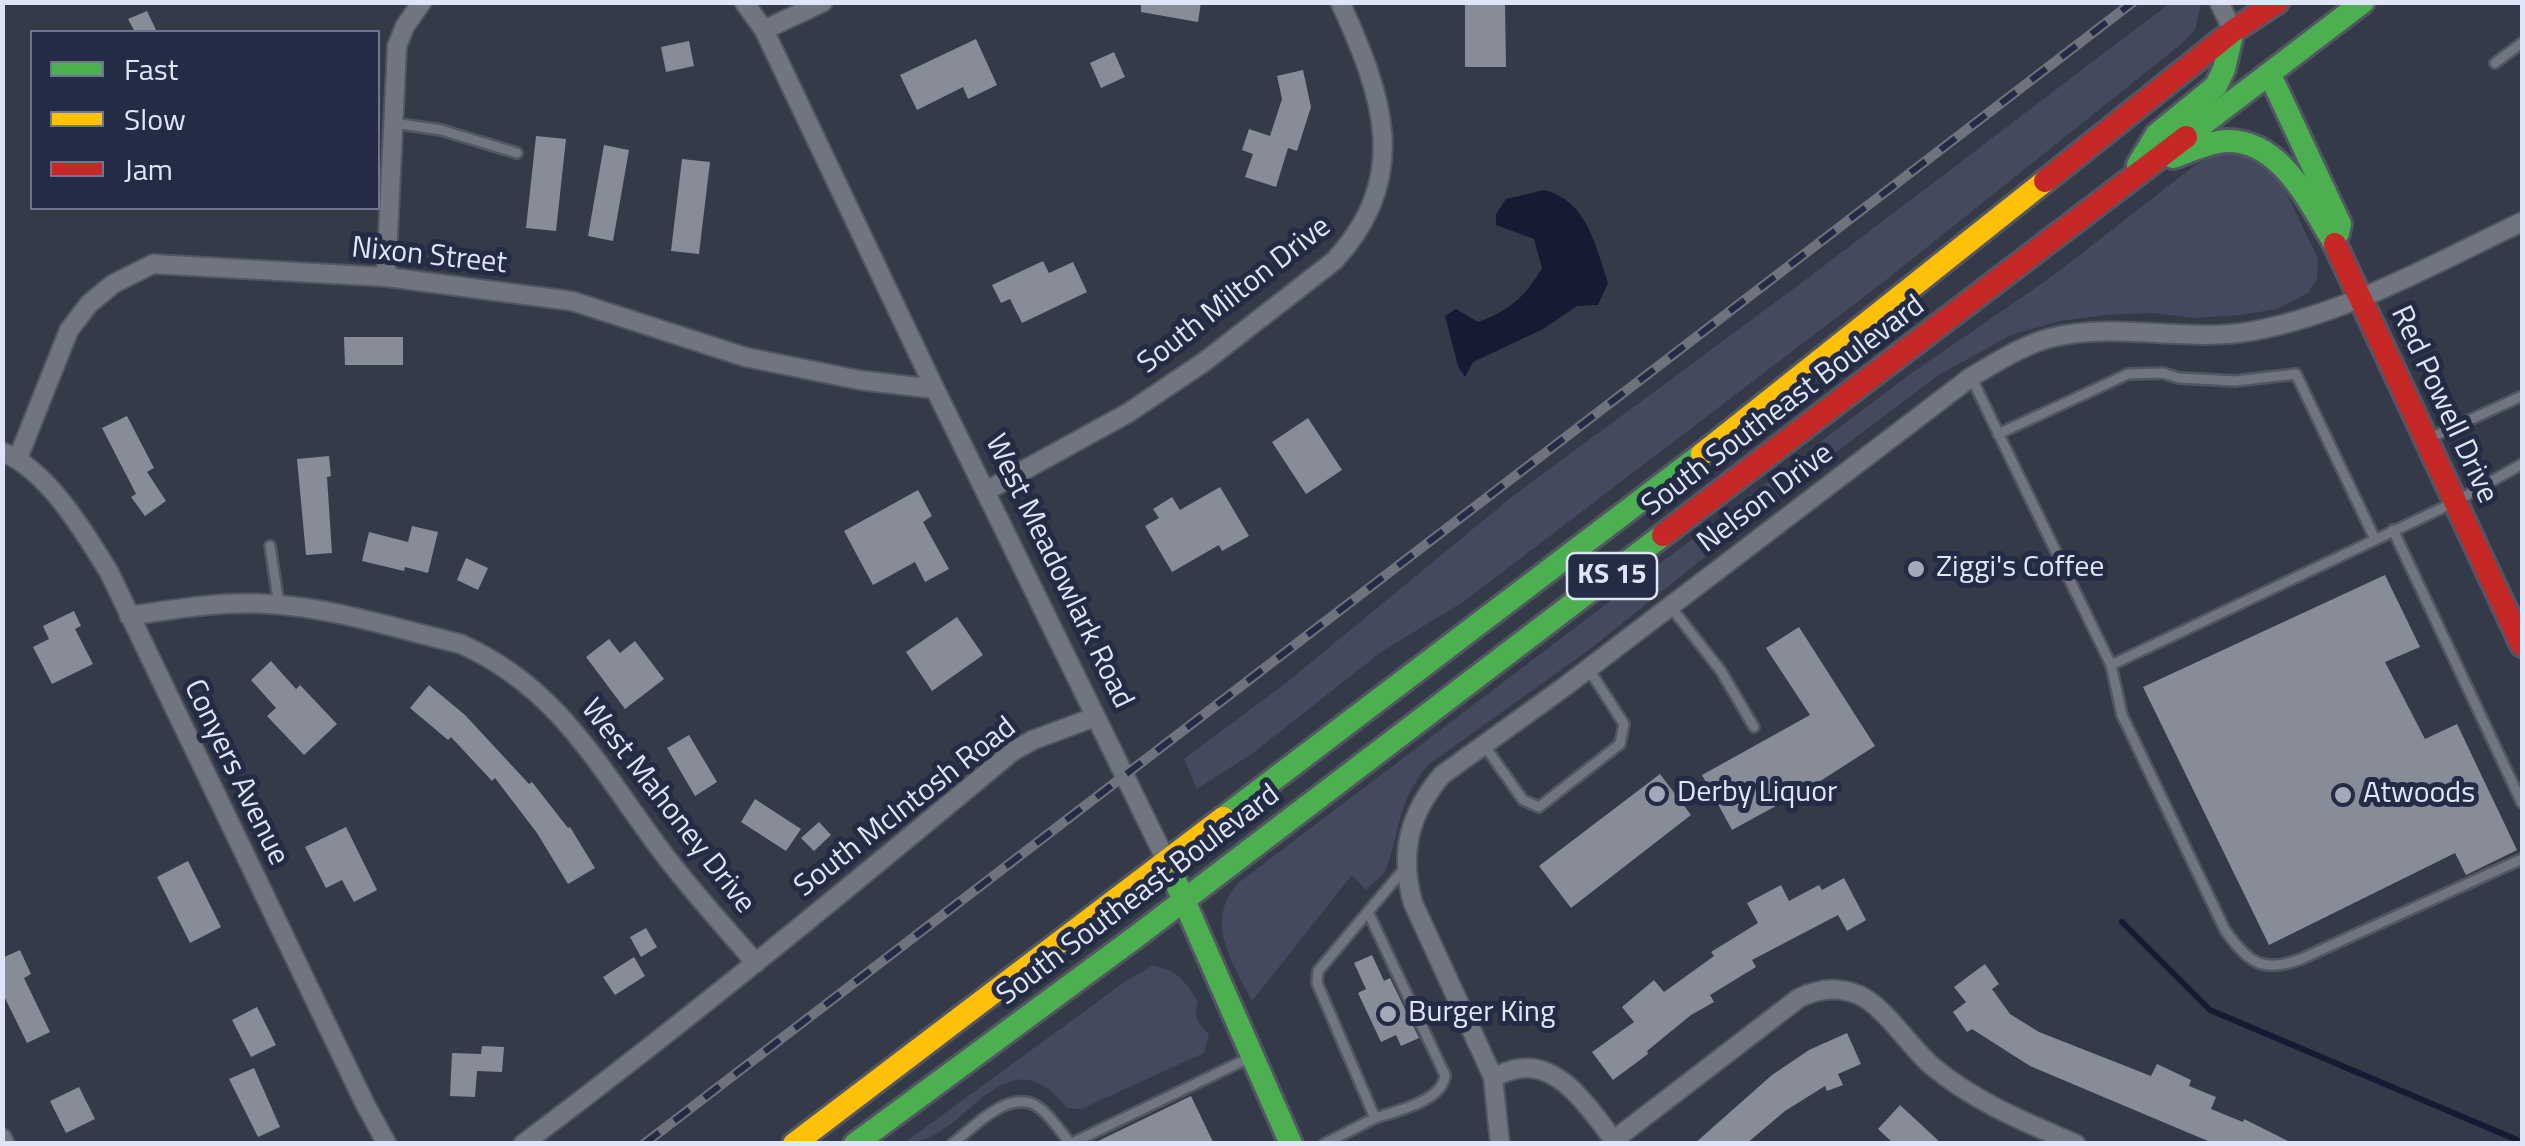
<!DOCTYPE html>
<html>
<head>
<meta charset="utf-8">
<style>
	body { margin:0 }
	#map { position:relative; width:2525px; height:1146px; overflow:hidden; background:#353a48; font-family:"Titillium Web",sans-serif }
	canvas { display:block }
	.frame { position:absolute; inset:0; border:5px solid #dfe5f6; pointer-events:none }
	.legend { position:absolute; left:30px; top:30px; width:350px; height:180px; box-sizing:border-box; background:#232b45; border:2px solid #6e758c; margin:0; padding:12px 18px; list-style:none; font-size:30px; color:#dfe5f6 }
	.legend li { display:flex; align-items:center; gap:20px; height:50px }
	.legend b { width:50px; border:2px solid #6e758c }
</style>
</head>
<body>
<div id="map">
<canvas width="2525" height="1146"></canvas>
<div class="frame"></div>
<ul class="legend">
<li><b style="height:12px;background:#4caf50"></b>Fast</li>
<li><b style="height:12px;background:#ffc107"></b>Slow</li>
<li><b style="height:12px;background:#c62828"></b>Jam</li>
</ul>
</div>
<script>
const context = document.querySelector('canvas').getContext('2d');
context.lineJoin = 'round';
function fillPath(path, color) { context.fillStyle = color; context.fill(path, 'evenodd'); }
function trace(path, color, width, dash) { context.strokeStyle = color; context.lineWidth = width; context.lineCap = dash ? 'butt' : 'round'; context.setLineDash(dash || []); context.stroke(path); }
function drawText(font, color, halo, rows, align = 'center') {
  context.font = font + ' "Titillium Web",sans-serif'; context.lineWidth = 10; context.setLineDash([]); context.textBaseline = 'middle'; context.strokeStyle = halo; context.fillStyle = color; for (const [text, x, y, turn = 0] of rows) {
    context.save(); context.translate(x, y); context.rotate((+turn || 0) * Math.PI / 180); context.textAlign = isNaN(turn) ? turn : align; if (halo) context.strokeText(text, 0, 0); context.fillText(text, 0, 0); context.restore();
  }
}
fillPath(new Path2D(`
	M 2170,3 L 2201,3 L 2195,30 L 2180,45 L 1882,283 L 1463,602 L 1381,652 L 1253,753 L 1197,789 L 1184,759 L 1286,683 L 1513,496 L 1796,287 Z
	M 2230,151 L 2252,157 L 2281,182 L 2318,259 L 2317,279 L 2308,293 L 2277,309 L 2240,315 L 2195,318 L 2152,313 L 2105,315 L 2060,321 L 2011,335 L 1937,376 L 1826,460 L 1590,649 L 1429,764 C 1397,803 1402,823 1387,867 C 1384,875 1373,883 1366,890 L 1352,875 L 1252,1001 C 1233,963 1204,923 1237,884 L 1906,377 L 2054,275 L 2190,169 L 2212,155 Z
	M 1153,965 C 1176,970 1186,981 1198,1002 C 1192,1018 1199,1022 1209,1035 L 1204,1053 L 1081,1109 L 1067,1108 C 1002,1027 968,1144 904,1143 L 1126,981 Z`), '#444a5e');
fillPath(new Path2D(`
	M 1544,190 C 1587,200 1596,247 1608,283 L 1598,305 L 1577,306 L 1543,329 L 1473,362 L 1465,377 L 1458,366 L 1445,316 L 1456,309 L 1478,322 C 1509,311 1525,297 1542,268 L 1534,239 L 1496,225 L 1496,214 L 1506,199 Z`), '#141b32');
trace(new Path2D(`
	M 2122,922 L 2210,1010 L 2522,1142`), '#141b32', 6);
fillPath(new Path2D(`
	M 1141,2 L 1201,2 L 1198,22 L 1141,12 Z
	M 1465,2 L 1505,2 L 1506,67 L 1465,67 Z
	M 147,11 L 157,32 L 135,32 L 128,19 Z
	M 976,39 L 997,85 L 968,99 L 963,87 L 917,110 L 900,75 Z
	M 689,41 L 694,66 L 666,72 L 661,47 Z
	M 1114,52 L 1125,77 L 1101,88 L 1090,63 Z
	M 1303,70 L 1311,107 L 1297,151 L 1288,148 L 1276,187 L 1245,177 L 1253,154 L 1242,150 L 1249,129 L 1270,136 L 1282,99 L 1277,76 Z
	M 536,136 L 566,139 L 556,231 L 526,228 Z
	M 604,145 L 629,150 L 613,241 L 588,236 Z
	M 682,159 L 710,162 L 699,254 L 671,251 Z
	M 1043,261 L 1049,273 L 1073,262 L 1087,292 L 1022,323 L 1010,299 L 1001,303 L 992,285 Z
	M 344,337 L 403,337 L 403,365 L 345,365 Z
	M 127,416 L 154,468 L 147,472 L 166,501 L 145,516 L 131,497 L 136,494 L 102,428 Z
	M 1308,418 L 1342,470 L 1306,494 L 1272,442 Z
	M 329,456 L 331,476 L 327,477 L 332,553 L 306,555 L 297,459 Z
	M 1220,487 L 1249,536 L 1222,551 L 1219,545 L 1172,572 L 1145,526 L 1159,518 L 1153,509 L 1172,497 L 1180,510 Z
	M 918,490 L 932,516 L 923,522 L 949,569 L 925,582 L 915,562 L 873,585 L 844,531 Z
	M 412,526 L 438,532 L 428,573 L 405,567 L 404,571 L 362,561 L 369,532 L 408,542 Z
	M 466,558 L 488,568 L 478,590 L 457,580 Z
	M 2385,575 L 2420,647 L 2385,662 L 2425,739 L 2457,724 L 2517,850 L 2466,875 L 2455,853 L 2269,945 L 2143,687 Z
	M 74,611 L 81,626 L 75,629 L 93,664 L 52,684 L 33,647 L 49,639 L 43,626 Z
	M 957,617 L 983,655 L 932,691 L 906,652 Z
	M 1799,627 L 1875,746 L 1814,785 L 1732,830 L 1702,775 L 1810,715 L 1766,648 Z
	M 609,639 L 620,653 L 635,641 L 664,679 L 625,709 L 586,657 Z
	M 271,661 L 296,689 L 300,685 L 337,724 L 304,755 L 267,716 L 276,708 L 251,680 Z
	M 429,685 L 465,715 L 529,784 L 532,782 L 568,828 L 570,827 L 595,868 L 568,884 L 537,833 L 495,778 L 492,781 L 451,737 L 448,740 L 410,708 Z
	M 689,735 L 717,782 L 695,796 L 667,748 Z
	M 1660,774 L 1691,815 L 1571,908 L 1539,866 Z
	M 755,799 L 801,829 L 786,851 L 741,822 Z
	M 819,822 L 831,835 L 814,851 L 801,838 Z
	M 346,827 L 377,890 L 354,902 L 342,880 L 326,888 L 305,847 Z
	M 188,861 L 221,927 L 190,943 L 157,877 Z
	M 1844,878 L 1866,920 L 1847,931 L 1838,915 L 1752,960 L 1756,967 L 1710,995 L 1714,1002 L 1691,1015 L 1647,1051 L 1648,1054 L 1613,1080 L 1592,1052 L 1634,1022 L 1622,1007 L 1654,980 L 1664,992 L 1714,956 L 1711,952 L 1758,923 L 1747,903 L 1781,885 L 1789,901 L 1819,885 L 1822,890 Z
	M 646,928 L 657,947 L 641,957 L 630,937 Z
	M 20,950 L 31,974 L 24,978 L 50,1032 L 27,1043 L 2,992 L 2,958 Z
	M 1372,955 L 1384,981 L 1390,978 L 1419,1038 L 1401,1046 L 1396,1035 L 1381,1042 L 1358,993 L 1366,989 L 1354,963 Z
	M 634,957 L 645,976 L 615,995 L 603,977 Z
	M 1985,964 L 1999,984 L 1992,989 L 2010,1014 L 2039,1032 L 2151,1076 L 2157,1064 L 2191,1080 L 2189,1086 L 2216,1097 L 2211,1109 L 2243,1122 L 2244,1119 L 2294,1144 L 2215,1144 L 2030,1066 L 1972,1029 L 1967,1032 L 1953,1012 L 1966,1002 L 1954,987 Z
	M 257,1007 L 276,1045 L 251,1057 L 232,1020 Z
	M 1847,1033 L 1861,1064 L 1838,1074 L 1843,1085 L 1827,1091 L 1825,1086 L 1785,1111 L 1746,1144 L 1694,1144 L 1772,1075 L 1809,1050 Z
	M 482,1046 L 504,1047 L 502,1072 L 477,1071 L 475,1097 L 450,1096 L 452,1053 L 481,1054 Z
	M 254,1068 L 280,1127 L 258,1137 L 229,1079 Z
	M 79,1087 L 95,1119 L 66,1133 L 50,1101 Z
	M 1191,1096 L 1214,1144 L 1092,1144 Z
	M 1900,1105 L 1942,1144 L 1894,1144 L 1878,1129 Z`), '#888c98');
const lane = new Path2D(`
	M 2495,63 L 2522,43
	M 393,123 L 441,130 L 517,153
	M 1971,377 L 2111,665 L 2455,502 L 2522,464
	M 1998,434 L 2128,374 L 2163,373 L 2179,378 L 2235,381 L 2296,374 L 2375,539
	M 2430,438 L 2522,396
	M 2393,530 L 2522,803
	M 270,546 L 279,605
	M 1670,606 L 1721,671 L 1754,727
	M 2111,665 L 2122,715 L 2225,930 C 2248,962 2262,974 2301,959 L 2522,859
	M 1484,745 L 1523,800 L 1539,807 L 1620,744 L 1624,724 L 1588,668
	M 1368,912 L 1445,1075 C 1443,1101 1397,1111 1375,1118
	M 952,1144 C 972,1129 1002,1095 1030,1103 C 1045,1107 1060,1131 1070,1143
	M 1070,1144 L 1249,1058
	M 1324,1144 L 1375,1118 L 1317,983 L 1318,971 L 1404,869`);
const street = new Path2D(`
	M 744,2 L 764,30 L 935,389 L 1167,862
	M 2219,2 L 2233,31
	M 764,30 L 823,2
	M 386,277 L 397,46 L 405,26 L 422,2
	M 2,452 C 47,469 85,533 109,572 L 365,1104 L 387,1144
	M 18,458 L 69,330 L 89,304 L 113,284 L 153,264 L 386,277 L 572,301 L 745,357 L 859,380 L 935,389
	M 986,491 L 1128,413 L 1204,362 L 1334,261 C 1412,177 1383,96 1340,2
	M 129,616 C 176,609 222,601 269,604 C 334,608 398,629 461,644 C 557,687 597,764 657,845 C 687,886 722,924 756,963
	M 1493,1077 C 1503,1073 1514,1068 1525,1068 C 1566,1067 1594,1116 1617,1144
	M 2,1138 L 5,1144
	M 1614,1140 L 1799,998 C 1819,988 1838,986 1859,995 C 1884,1006 1910,1047 1932,1066 C 1975,1102 2025,1122 2076,1144
	M 523,1144 C 691,1018 852,885 1013,751 L 1033,740 L 1095,717
	M 1500,1144 L 1493,1077 L 1413,903 C 1399,853 1409,814 1442,775 L 1563,688 L 1971,377 C 1997,362 2024,344 2054,337 C 2115,322 2188,343 2253,331 C 2349,313 2435,263 2522,222`);
const fast = new Path2D(`
	M 2270,75 L 2340,224 L 2338,233
	M 2186,137 L 2363,2
	M 2173,157 C 2190,151 2208,142 2226,141 C 2281,139 2310,204 2335,244
	M 2138,165 L 2157,134 L 2216,86 L 2224,69 L 2233,31
	M 1223,818 L 1702,454
	M 1167,862 L 1291,1144
	M 855,1144 L 1137,936 L 1663,535`);
const slow = new Path2D(`
	M 1702,454 L 2045,181
	M 794,1144 L 1223,818`);
const jam = new Path2D(`
	M 2045,181 L 2233,31 L 2277,2
	M 2335,244 L 2522,645
	M 1663,535 L 2186,137`);
trace(lane, '#525662', 14);
trace(street, '#525662', 22);
trace(fast, '#525662', 28);
trace(slow, '#525662', 28);
trace(jam, '#525662', 28);
trace(lane, '#717580', 9);
trace(street, '#717580', 18);
trace(fast, '#4caf50', 22);
trace(slow, '#ffc107', 22);
trace(jam, '#c62828', 22);
const rail = new Path2D(`
	M 644,1144 L 2133,2`);
trace(rail, '#70737e', 10);
trace(rail, '#232b45', 6, [19]);
for (const [x, y, r, color] of [
	[1916,569,10,"#a4a9b9"],
	[1657,794,10,"#a4a9b9"],
	[2343,795,10,"#a4a9b9"],
	[1388,1014,10,"#a4a9b9"]
]) { const dot = new Path2D(); dot.arc(x, y, r, 0, 2 * Math.PI); context.fillStyle = color; context.fill(dot); trace(dot, '#232b45', 4); }
for (const [x, y, w] of [
	[1612,576,90]
]) { const box = new Path2D(); box.roundRect(x - w / 2, y - 23, w, 46, 8); context.fillStyle = '#232b45'; context.fill(box); trace(box, '#dfe5f6', 2.5); }
drawText('bold 28px', '#dfe5f6', null, [
	["KS 15",1612,576]
]);
drawText('30px', '#dfe5f6', '#232b45', [
	["Nixon Street",429,257,6],
	["South Milton Drive",1235,296,-38],
	["Red Powell Drive",2443,405,65],
	["South Southeast Boulevard",1784,407,-37],
	["Nelson Drive",1766,499,-37],
	["West Meadowlark Road",1058,572,64],
	["Conyers Avenue",235,773,64],
	["West Mahoney Drive",667,807,52],
	["South McIntosh Road",906,808,-38],
	["South Southeast Boulevard",1139,896,-37]
]);
drawText('30px', '#dfe5f6', '#232b45', [
	["Ziggi's Coffee",1936,569],
	["Derby Liquor",1677,794],
	["Atwoods",2363,795],
	["Burger King",1408,1014]
], 'left');
</script>
</body>
</html>
